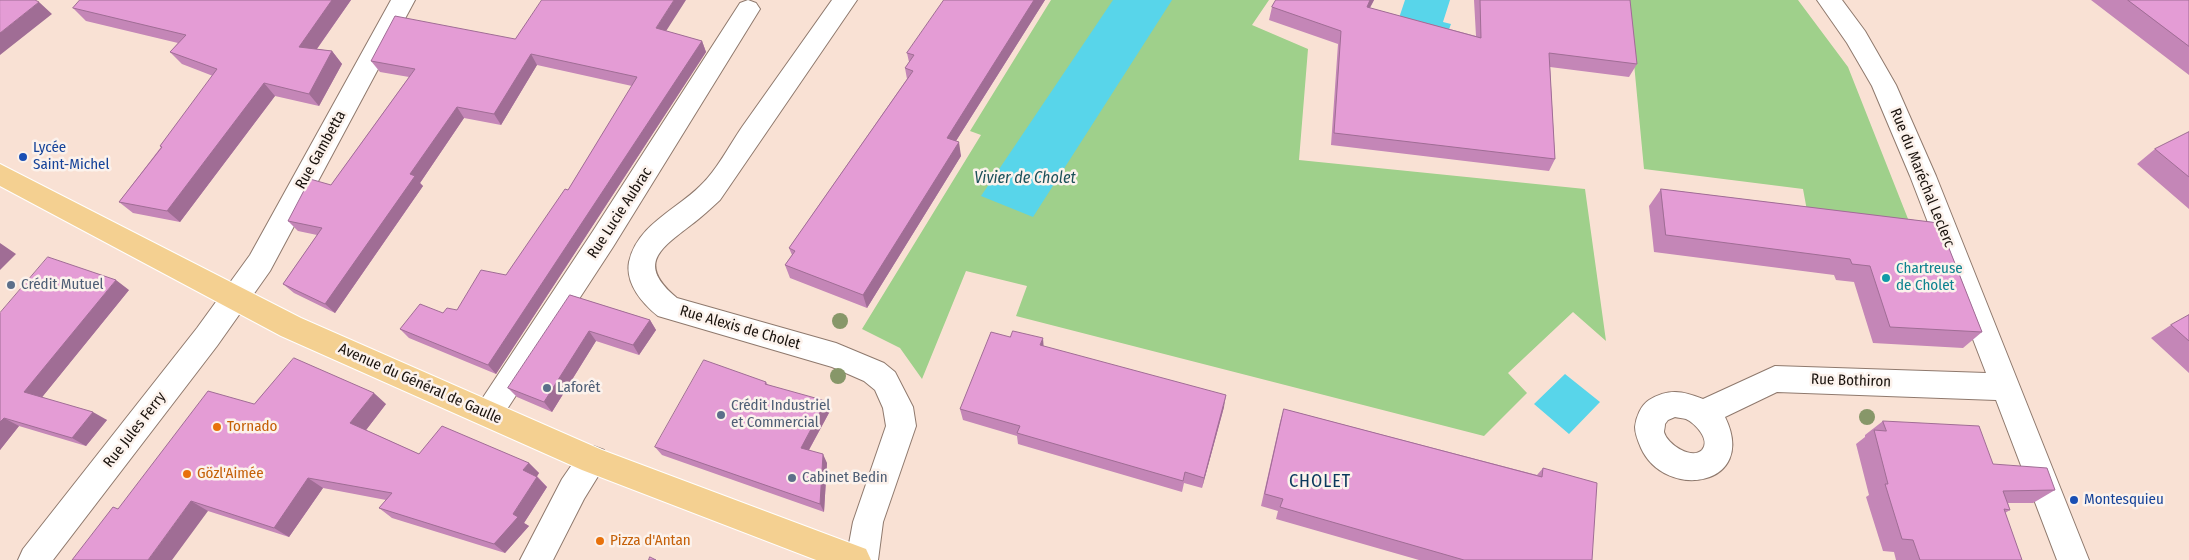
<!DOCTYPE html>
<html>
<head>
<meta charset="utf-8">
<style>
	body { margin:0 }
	canvas { display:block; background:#f9e1d4 }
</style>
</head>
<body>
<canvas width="2189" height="560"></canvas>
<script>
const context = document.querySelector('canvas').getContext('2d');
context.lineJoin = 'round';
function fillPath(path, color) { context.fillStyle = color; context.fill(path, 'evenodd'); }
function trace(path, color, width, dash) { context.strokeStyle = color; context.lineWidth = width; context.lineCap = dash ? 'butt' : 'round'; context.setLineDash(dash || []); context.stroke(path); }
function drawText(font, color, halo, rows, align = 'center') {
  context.font = font + ' "Fira Sans Condensed",sans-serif'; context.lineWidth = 5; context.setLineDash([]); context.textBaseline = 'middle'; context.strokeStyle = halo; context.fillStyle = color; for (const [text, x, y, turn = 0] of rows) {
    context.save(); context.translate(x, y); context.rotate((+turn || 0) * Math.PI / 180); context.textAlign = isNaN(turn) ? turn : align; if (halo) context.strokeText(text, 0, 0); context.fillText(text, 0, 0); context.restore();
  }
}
fillPath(new Path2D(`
	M 1051,0 L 1269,0 L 1252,25 L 1308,49 L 1299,160 L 1585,189 L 1606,341 L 1573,312 L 1508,373 L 1527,393 L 1484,436 L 1016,316 L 1027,286 L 966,271 L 922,379 L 900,348 L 862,329 L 981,135 L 970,131 Z
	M 1628,0 L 1798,0 L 1848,67 L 1912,229 L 1808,216 L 1803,189 L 1644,169 Z`), '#9fd08b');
fillPath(new Path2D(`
	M 1113,0 L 1172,0 L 1033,217 L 981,196 Z
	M 1405,0 L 1450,0 L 1443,22 L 1451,24 L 1447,35 L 1398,21 Z
	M 1565,374 L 1600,402 L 1569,434 L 1534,404 Z`), '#58d5ea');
const minor = new Path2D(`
	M 391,0 L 415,0 L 270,271 L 217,346 L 53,560 L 18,560 L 23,549 L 197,328 L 250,255 Z
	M 748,0 L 756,3 L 760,9 L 613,247 L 498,423 L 488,427 L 478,423 L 473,414 L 478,405 L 593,231 L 740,3 Z
	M 832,0 L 857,0 L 720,200 C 711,208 702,217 691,225 C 660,249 636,264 677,298 L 836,343 L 884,363 L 895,372 L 913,407 L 916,426 L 883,522 L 878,560 L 846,560 L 853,522 L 886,426 L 883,408 L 875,390 L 864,381 L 832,367 L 658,316 C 643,304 625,284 629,262 C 637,225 676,210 700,186 C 717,170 729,146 742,127 C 772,85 802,42 832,0 Z
	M 1817,0 L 1842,0 L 1865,31 L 1896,85 L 1936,176 L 2089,560 L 2057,560 L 1996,400 L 1777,392 L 1725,417 C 1759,487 1665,501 1641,448 C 1638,441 1635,434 1635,427 C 1636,417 1641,405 1649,400 C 1669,388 1683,391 1703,399 L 1775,366 L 1986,373 L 1910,176 L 1872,86 L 1847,43 ZM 1675,417 C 1678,418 1683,418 1686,419 C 1695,423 1711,440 1702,450 C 1691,460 1667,444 1664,432 C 1664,430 1665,427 1665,424 L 1668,420 Z
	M 593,446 L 604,450 L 608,460 L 584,499 L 553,560 L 520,560 L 562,479 L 582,450 Z`);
const major = new Path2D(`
	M 0,164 L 301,318 L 602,450 L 866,549 L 871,560 L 816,560 L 582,470 L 281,336 L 0,186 Z`);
trace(minor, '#8f796d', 2);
trace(major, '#fff', 2);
fillPath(minor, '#fff');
fillPath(major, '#f4d091');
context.fillStyle = '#879769';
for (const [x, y] of [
	[840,321],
	[838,376],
	[1867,417]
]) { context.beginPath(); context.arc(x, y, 8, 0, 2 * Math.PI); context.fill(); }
fillPath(new Path2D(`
	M 80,0 L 351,0 L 317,49 L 332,51 L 342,64 L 319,106 L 275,96 L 180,222 L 133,213 L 119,202 L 161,147 L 160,146 L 213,76 L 182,64 L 170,52 L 178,43 L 86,21 L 73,8 Z
	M 944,0 L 1045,0 L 956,141 L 961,156 L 867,308 L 790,278 L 785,265 L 792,255 L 789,248 L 907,79 L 905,68 L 909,62 L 907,53 Z
	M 1276,0 L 1374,0 L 1370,8 L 1476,36 L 1474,0 L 1630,0 L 1637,64 L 1629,77 L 1550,67 L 1555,159 L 1549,171 L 1331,145 L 1338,44 L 1269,20 L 1272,7 Z
	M 2091,0 L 2189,0 L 2189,75 Z
	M 666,31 L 702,41 L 706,52 L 496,374 L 409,338 L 400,329 L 443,313 L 457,310 L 506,275 L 568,190 L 632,86 L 537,65 L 501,125 L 464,118 L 420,183 L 423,186 L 335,313 L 294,293 L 283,284 L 317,235 L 298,231 L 288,221 L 331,185 L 409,77 L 380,72 L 371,61 Z
	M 2189,132 L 2189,209 L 2137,164 L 2155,149 Z
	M 1661,189 L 1939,223 L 1982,332 L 1963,348 L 1873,343 L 1854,282 L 1836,280 L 1834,275 L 1654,252 L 1649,206 Z
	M 129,290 L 42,397 L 107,420 L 86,446 L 19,426 L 0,450 L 0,313 Z
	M 570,295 L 650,320 L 656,330 L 639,355 L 596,341 L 552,412 L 517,397 L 508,388 Z
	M 2189,315 L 2189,373 L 2151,338 L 2171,325 Z
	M 1043,346 L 1224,407 L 1202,488 L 1184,483 L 1182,492 L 1018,444 L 1017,436 L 963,420 L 960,409 Z
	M 766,382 L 768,385 L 830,411 L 809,450 L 827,463 L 824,512 L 662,455 L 655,447 Z
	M 254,404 L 386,404 L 366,430 L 419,454 L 529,463 L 539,473 L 537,476 L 547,487 L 524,523 L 529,526 L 505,553 L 392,518 L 379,508 L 386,500 L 323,488 L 289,537 L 208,511 L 118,509 Z
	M 1284,409 L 1537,475 L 1543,468 L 1592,560 L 1419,560 L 1276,519 L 1278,511 L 1261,506 L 1280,422 Z
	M 1883,421 L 1993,464 L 2055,490 L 2033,503 L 2008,503 L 2010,510 L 2005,513 L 2022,560 L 1896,560 L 1894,552 L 1883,551 L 1866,497 L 1869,495 L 1856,444 L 1865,437 L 1865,435 Z`), '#c486b7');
fillPath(new Path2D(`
	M 332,0 L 351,0 L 309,60 L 299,47 Z
	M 674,0 L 686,0 L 661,39 L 656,28 Z
	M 1034,0 L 1045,0 L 949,152 L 947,138 Z
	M 1370,0 L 1374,0 L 1363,20 L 1367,7 Z
	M 39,2 L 52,14 L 0,55 L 0,33 Z
	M 702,41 L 706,52 L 496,374 L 488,365 Z
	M 332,51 L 342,64 L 319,106 L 309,94 Z
	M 531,54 L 537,65 L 501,125 L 494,114 Z
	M 264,83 L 275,96 L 180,222 L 167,211 Z
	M 457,107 L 464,118 L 420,183 L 423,186 L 335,313 L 325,304 L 410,174 Z
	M 959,142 L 961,156 L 867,308 L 863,295 Z
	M 0,243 L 16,254 L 0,270 Z
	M 116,280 L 129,290 L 39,401 L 24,392 Z
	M 650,320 L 656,330 L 639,355 L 633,345 Z
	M 589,331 L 596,341 L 552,412 L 544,402 Z
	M 1043,338 L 1044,351 L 1040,345 Z
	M 374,393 L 386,404 L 363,434 L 350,423 Z
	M 1226,395 L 1224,407 L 1202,488 L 1204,478 Z
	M 826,401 L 830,411 L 805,457 L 801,448 Z
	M 93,412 L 107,420 L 86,446 L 72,438 Z
	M 4,418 L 19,426 L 0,450 L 0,422 Z
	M 823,454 L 827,463 L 824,512 L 820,504 Z
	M 529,463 L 539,473 L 534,481 L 523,470 Z
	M 537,477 L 547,487 L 524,523 L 529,526 L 505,553 L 494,544 Z
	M 308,478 L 323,488 L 289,537 L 274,528 Z
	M 191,501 L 208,511 L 172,560 L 148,560 Z`), '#a06d95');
const building = new Path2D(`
	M 0,0 L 35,0 L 39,2 L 0,33 Z
	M 80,0 L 332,0 L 299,47 L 332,51 L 309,94 L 264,83 L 167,211 L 119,202 L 162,147 L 160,146 L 217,69 L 170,52 L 186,35 L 73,8 Z
	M 542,0 L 674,0 L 656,28 L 702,41 L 488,365 L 400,329 L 420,304 L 443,313 L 447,308 L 457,310 L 481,270 L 506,275 L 565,189 L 568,190 L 637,77 L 531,54 L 494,114 L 457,107 L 410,174 L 415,176 L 325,304 L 283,284 L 322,228 L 288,221 L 310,179 L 331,185 L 415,69 L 371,61 L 395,16 L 515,39 Z
	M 944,0 L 1034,0 L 947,138 L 959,142 L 863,295 L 785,265 L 795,251 L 789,248 L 913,71 L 905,68 L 914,55 L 907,53 Z
	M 1276,0 L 1370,0 L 1367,7 L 1481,38 L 1480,0 L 1630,0 L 1637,64 L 1549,53 L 1555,159 L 1334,133 L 1341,31 L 1272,7 Z
	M 2128,0 L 2189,0 L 2189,46 Z
	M 2189,132 L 2189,177 L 2155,149 Z
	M 1661,189 L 1939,223 L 1982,332 L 1890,327 L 1870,266 L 1852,264 L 1850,259 L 1666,235 Z
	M 48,257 L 116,280 L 24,392 L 93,412 L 72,438 L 4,418 L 0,422 L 0,313 Z
	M 570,295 L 650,320 L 633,345 L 589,331 L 544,402 L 508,388 Z
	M 2189,315 L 2189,341 L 2171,325 Z
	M 1013,331 L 1043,338 L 1040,345 L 1226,395 L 1204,478 L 1185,472 L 1183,481 L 1017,433 L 1020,426 L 960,409 L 991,332 L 1010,337 Z
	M 294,358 L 374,393 L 350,423 L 419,454 L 442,426 L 529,463 L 523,470 L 537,477 L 513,514 L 518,517 L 494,544 L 379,508 L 392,493 L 308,478 L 274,528 L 191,501 L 148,560 L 72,560 L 113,507 L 118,509 L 208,391 L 254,404 Z
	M 704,360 L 766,382 L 765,384 L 826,401 L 801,448 L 823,454 L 820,504 L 655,447 Z
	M 1284,409 L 1542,477 L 1543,468 L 1597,483 L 1592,560 L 1464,560 L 1280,507 L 1283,499 L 1265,494 Z
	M 1883,421 L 1979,426 L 1993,464 L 2047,468 L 2055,490 L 2003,491 L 2010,510 L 2004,509 L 2022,560 L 1920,560 L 1913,540 L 1902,539 L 1885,484 L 1888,484 L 1874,430 L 1886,431 Z
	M 650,557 L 656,560 L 649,560 Z`);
fillPath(building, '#e49cd5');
trace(building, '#a06d95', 1);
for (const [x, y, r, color] of [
	[23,157,5,"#1a4fb4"],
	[1886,278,5,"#0f9aa8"],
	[11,285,5,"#5c6f8a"],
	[547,388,5,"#5c6f8a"],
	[721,415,5,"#5c6f8a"],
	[217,427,5,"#e8710a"],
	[187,474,5,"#e8710a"],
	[792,478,5,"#5c6f8a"],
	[2074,500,5,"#1a4fb4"],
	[600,541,5,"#e8710a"]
]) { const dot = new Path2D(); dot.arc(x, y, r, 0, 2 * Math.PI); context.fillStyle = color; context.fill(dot); trace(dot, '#fcf2ec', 2); }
drawText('15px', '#164399', '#fcf2ec', [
	["Lycée",33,148],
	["Saint-Michel",33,165],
	["Montesquieu",2084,500]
], 'left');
drawText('15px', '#19120d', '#fcf2ec', [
	["Rue Gambetta",321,150,-61],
	["Rue du Maréchal Leclerc",1922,178,68],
	["Rue Lucie Aubrac",620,213,-57],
	["Rue Alexis de Cholet",740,328,16],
	["Rue Bothiron",1851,381,2],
	["Avenue du Général de Gaulle",420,384,24],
	["Rue Jules Ferry",135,430,-52]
]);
drawText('15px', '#0d838f', '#fcf2ec', [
	["Chartreuse",1896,269],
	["de Cholet",1896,286]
], 'left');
drawText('15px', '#4e5e75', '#fcf2ec', [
	["Crédit Mutuel",21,285],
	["Laforêt",557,388],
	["Crédit Industriel",731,406],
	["et Commercial",731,423],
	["Cabinet Bedin",802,478]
], 'left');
drawText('15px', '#c56008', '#fcf2ec', [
	["Tornado",227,427],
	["Gözl'Aimée",197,474],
	["Pizza d'Antan",610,541]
], 'left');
drawText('italic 16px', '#1b5059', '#fcf2ec', [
	["Vivier de Cholet",1025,179]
]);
context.letterSpacing = '1px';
drawText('18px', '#0a385c', '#fcf2ec', [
	["CHOLET",1320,482]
]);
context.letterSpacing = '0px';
</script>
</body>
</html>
